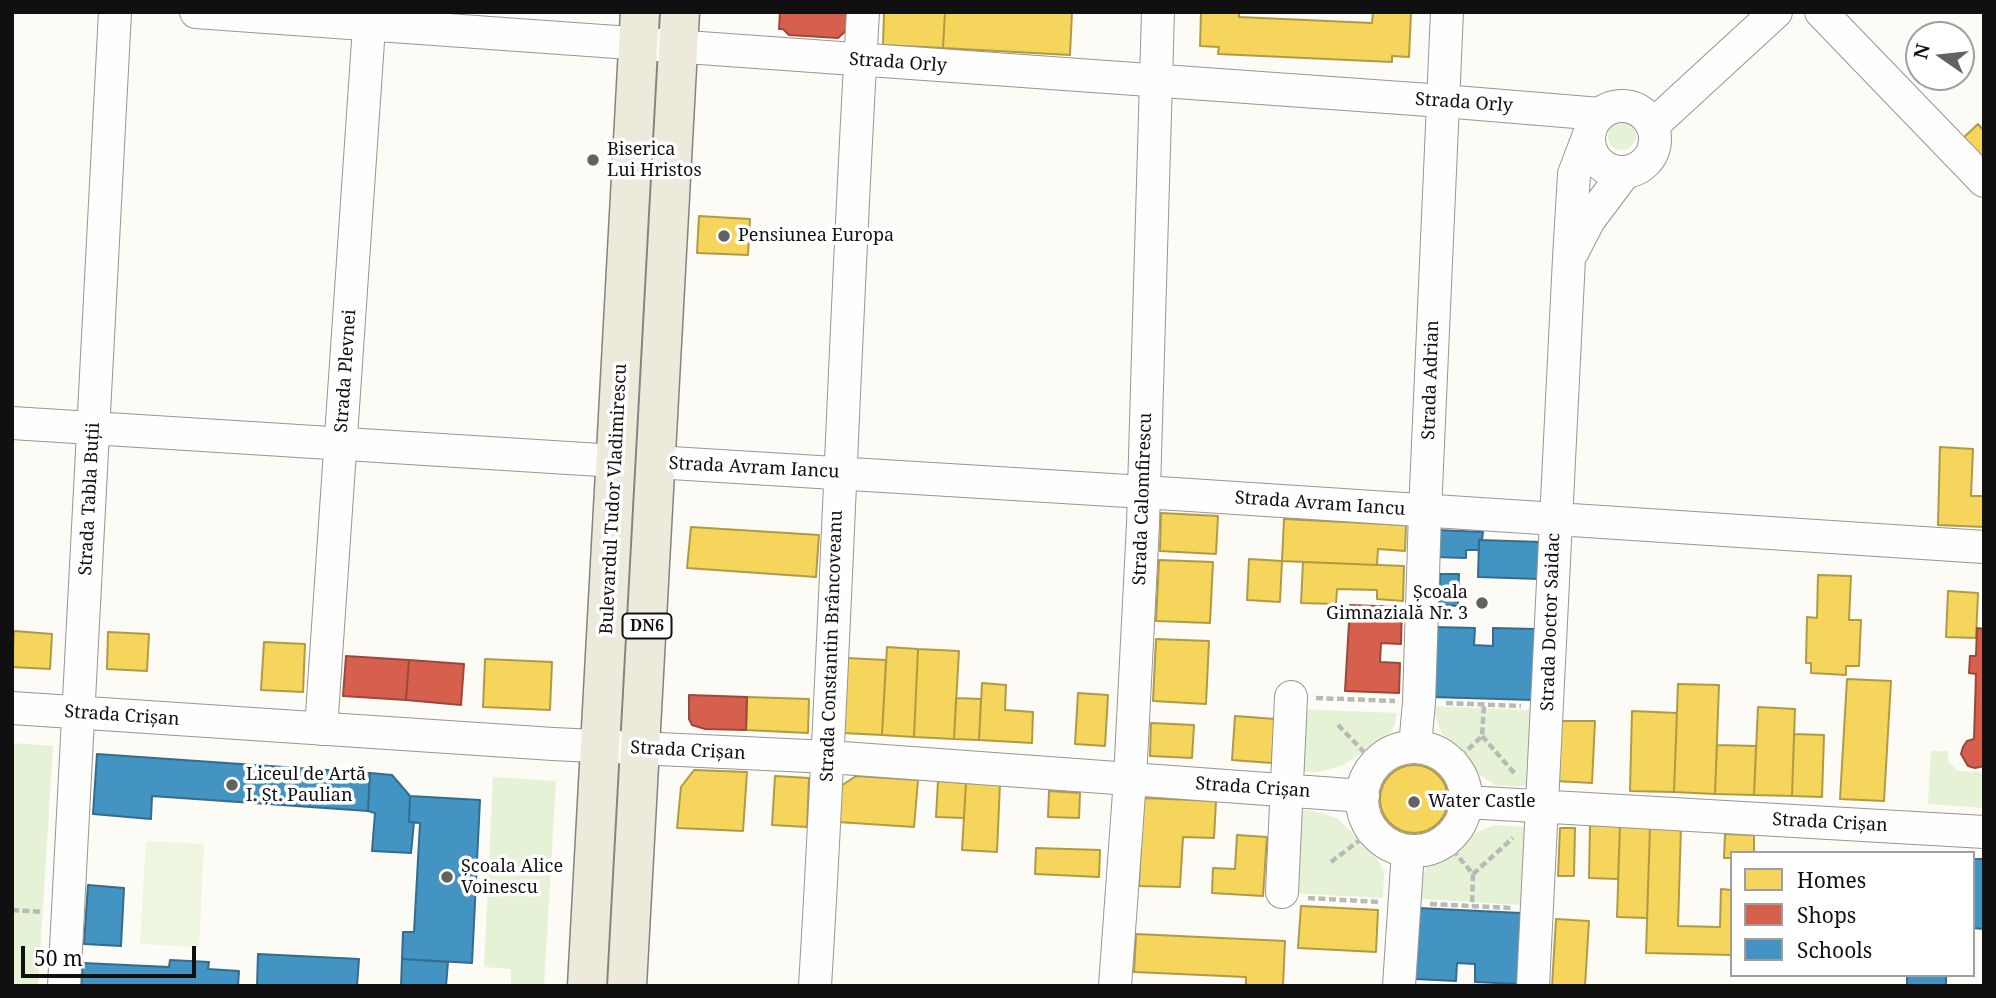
<!DOCTYPE html>
<html>
<head>
<meta charset="utf-8">
<style>
	body { margin:0 }
	#map { position:relative; width:1996px; height:998px; overflow:hidden; background:#fcfbf5; font-family:"Noto Serif",serif }
	canvas { display:block }
	.frame { position:absolute; inset:0; border:14px solid #101010; pointer-events:none }
	.legend { position:absolute; left:1730px; top:851px; width:245px; height:126px; box-sizing:border-box; background:#fff; border:2px solid #9f9f9f; margin:0; padding:9px 12px; list-style:none; font-size:21px; color:#101010 }
	.legend li { display:flex; align-items:center; gap:14px; height:35px }
	.legend b { width:35px; border:2px solid #9f9f9f }
	.north { position:absolute; left:1905px; top:21px; width:70px; height:70px; box-sizing:border-box; background:#fff; border:2px solid #9f9f9f; border-radius:50%; rotate:284deg; font-size:19px; font-weight:700; line-height:28px; text-align:center; color:#101010 }
	.north::after { content:''; display:block; margin:auto; width:24px; height:32px; background:#636260; clip-path:polygon(50% 0,100% 100%,50% 72%,0 100%) }
	.scale { position:absolute; left:21px; top:946px; width:175px; height:32px; box-sizing:border-box; border:4px solid #101010; border-top:0; padding-left:9px; font-size:21px; line-height:24px; white-space:nowrap; color:#101010; -webkit-text-stroke:5px #fff; paint-order:stroke }
</style>
</head>
<body>
<div id="map">
<canvas width="1996" height="998"></canvas>
<div class="frame"></div>
<ul class="legend">
<li><b style="height:19px;background:#f6d55c"></b>Homes</li>
<li><b style="height:19px;background:#d6604d"></b>Shops</li>
<li><b style="height:19px;background:#4393c3"></b>Schools</li>
</ul>
<div class="north">N</div>
<div class="scale">50 m</div>
</div>
<script>
const context = document.querySelector('canvas').getContext('2d');
context.lineJoin = 'round';
function fillPath(path, color) { context.fillStyle = color; context.fill(path, 'evenodd'); }
function trace(path, color, width, dash) { context.strokeStyle = color; context.lineWidth = width; context.lineCap = dash ? 'butt' : 'round'; context.setLineDash(dash || []); context.stroke(path); }
function drawText(font, color, halo, rows, align = 'center') {
  context.font = font + ' "Noto Serif",serif'; context.lineWidth = 7; context.setLineDash([]); context.textBaseline = 'middle'; context.strokeStyle = halo; context.fillStyle = color; for (const [text, x, y, turn = 0] of rows) {
    context.save(); context.translate(x, y); context.rotate((+turn || 0) * Math.PI / 180); context.textAlign = isNaN(turn) ? turn : align; if (halo) context.strokeText(text, 0, 0); context.fillText(text, 0, 0); context.restore();
  }
}
fillPath(new Path2D(`
	M1608 136a14 14 0 1 1 28 0a14 14 0 1 1-28 0Z
	M 1432,706 L 1530,710 L 1527,786 L 1497,786 L 1478,774 L 1441,732 Z
	M 1298,709 L 1397,713 L 1394,728 L 1380,741 L 1343,765 L 1320,772 L 1295,772 Z
	M 12,743 L 53,746 L 38,986 L 12,986 Z
	M 1931,751 L 1948,751 L 1948,762 L 1959,771 L 1984,772 L 1984,808 L 1928,804 Z
	M 493,777 L 556,781 L 544,986 L 511,986 L 511,969 L 484,967 Z
	M 1292,809 L 1315,811 L 1338,819 L 1375,855 L 1384,871 L 1383,898 L 1287,893 Z
	M 1495,825 L 1524,827 L 1522,905 L 1420,899 C 1421,893 1420,883 1422,877 C 1431,852 1472,833 1495,825 Z`), '#e5f2d5');
fillPath(new Path2D(`
	M 146,841 L 204,844 L 199,947 L 140,944 Z`), '#eff6df');
const homes = new Path2D(`
	M 884,12 L 945,12 L 943,48 L 883,45 Z
	M 945,12 L 1072,12 L 1070,55 L 943,48 Z
	M 1201,12 L 1239,12 L 1239,17 L 1372,23 L 1373,12 L 1411,12 L 1409,57 L 1392,56 L 1392,62 L 1218,54 L 1219,47 L 1200,46 Z
	M 1978,124 L 1984,131 L 1984,164 L 1961,140 Z
	M 699,216 L 750,219 L 748,255 L 697,253 Z
	M 1940,447 L 1973,449 L 1971,496 L 1984,496 L 1984,527 L 1938,525 Z
	M 1161,513 L 1218,516 L 1216,554 L 1160,551 Z
	M 1284,519 L 1406,525 L 1405,551 L 1378,549 L 1377,565 L 1282,561 Z
	M 691,527 L 819,535 L 816,577 L 687,568 Z
	M 1249,559 L 1282,561 L 1280,602 L 1247,600 Z
	M 1159,560 L 1213,562 L 1210,623 L 1156,621 Z
	M 1303,562 L 1404,566 L 1403,601 L 1377,599 L 1377,590 L 1337,589 L 1336,604 L 1301,603 Z
	M 1818,575 L 1851,576 L 1849,620 L 1861,620 L 1859,666 L 1846,666 L 1846,675 L 1811,673 L 1811,663 L 1806,663 L 1807,617 L 1817,618 Z
	M 1948,591 L 1978,593 L 1976,638 L 1946,637 Z
	M 14,631 L 52,634 L 50,669 L 12,667 Z
	M 108,632 L 149,634 L 147,671 L 107,669 Z
	M 1156,639 L 1209,641 L 1206,704 L 1153,701 Z
	M 264,642 L 305,644 L 303,692 L 261,690 Z
	M 887,647 L 918,649 L 914,737 L 882,735 Z
	M 918,649 L 959,651 L 954,739 L 914,737 Z
	M 846,658 L 886,660 L 882,735 L 843,733 Z
	M 485,659 L 552,662 L 550,710 L 483,707 Z
	M 1847,679 L 1891,681 L 1884,801 L 1840,799 Z
	M 982,683 L 1006,685 L 1005,710 L 1033,712 L 1032,743 L 979,740 Z
	M 1678,684 L 1719,685 L 1715,794 L 1674,792 Z
	M 1078,693 L 1108,695 L 1105,746 L 1075,744 Z
	M 747,697 L 809,699 L 808,733 L 746,730 Z
	M 956,698 L 981,699 L 979,740 L 954,739 Z
	M 1758,707 L 1795,709 L 1792,796 L 1754,795 Z
	M 1632,711 L 1677,713 L 1674,792 L 1630,791 Z
	M 1235,716 L 1275,719 L 1272,763 L 1232,760 Z
	M 1557,721 L 1595,721 L 1592,783 L 1556,781 Z
	M 1151,723 L 1194,725 L 1192,758 L 1150,756 Z
	M 1794,734 L 1824,735 L 1822,797 L 1792,796 Z
	M 1717,745 L 1756,746 L 1754,795 L 1715,794 Z
	M1380 799a34 34 0 1 1 68 0a34 34 0 1 1-68 0Z
	M 694,770 L 747,772 L 743,831 L 677,828 L 681,787 Z
	M 775,776 L 809,778 L 807,827 L 772,825 Z
	M 856,776 L 918,780 L 914,827 L 838,822 L 841,786 Z
	M 938,781 L 966,783 L 964,818 L 936,817 Z
	M 966,783 L 1000,784 L 997,852 L 962,850 Z
	M 1049,791 L 1080,793 L 1079,818 L 1048,817 Z
	M 1143,798 L 1216,801 L 1214,838 L 1183,837 L 1180,887 L 1139,886 Z
	M 1590,825 L 1620,826 L 1618,879 L 1589,878 Z
	M 1620,826 L 1650,827 L 1647,918 L 1617,917 Z
	M 1650,827 L 1681,827 L 1678,926 L 1720,927 L 1721,889 L 1732,890 L 1732,955 L 1646,953 Z
	M 1560,828 L 1575,828 L 1574,876 L 1558,876 Z
	M 1725,834 L 1754,835 L 1754,853 L 1732,853 L 1732,858 L 1724,858 Z
	M 1237,835 L 1267,837 L 1263,896 L 1212,893 L 1213,868 L 1235,869 Z
	M 1036,848 L 1100,850 L 1099,877 L 1035,874 Z
	M 1301,906 L 1378,910 L 1376,952 L 1298,948 Z
	M 1556,919 L 1589,921 L 1585,986 L 1552,986 Z
	M 1136,934 L 1285,941 L 1283,986 L 1246,986 L 1246,977 L 1134,972 Z`);
fillPath(homes, '#f6d55c');
trace(homes, '#b19a45', 2);
const shops = new Path2D(`
	M 780,12 L 848,12 L 848,29 L 838,38 L 789,35 L 783,29 L 779,29 Z
	M 1350,605 L 1402,607 L 1401,644 L 1381,643 L 1380,662 L 1400,663 L 1399,693 L 1345,691 Z
	M 1977,628 L 1984,629 L 1984,766 L 1975,768 L 1968,766 L 1961,754 L 1963,747 L 1967,741 L 1974,739 L 1976,674 L 1969,673 L 1970,656 L 1976,656 Z
	M 346,656 L 409,660 L 406,700 L 343,696 Z
	M 409,660 L 464,664 L 461,705 L 406,700 Z
	M 689,695 L 747,697 L 746,730 L 705,729 L 692,725 L 689,719 Z`);
fillPath(shops, '#d6604d');
trace(shops, '#9b483b', 2);
const schools = new Path2D(`
	M 1437,530 L 1483,532 L 1482,540 L 1479,540 L 1479,550 L 1466,550 L 1466,558 L 1435,557 Z
	M 1479,540 L 1541,542 L 1540,579 L 1478,577 Z
	M 1440,574 L 1459,574 L 1458,606 L 1439,605 Z
	M 1433,627 L 1475,628 L 1474,645 L 1493,646 L 1493,628 L 1535,629 L 1533,700 L 1431,697 Z
	M 97,754 L 370,773 L 368,811 L 152,796 L 151,819 L 93,814 Z
	M 370,773 L 392,775 L 410,796 L 409,822 L 414,822 L 411,853 L 372,851 L 375,813 L 368,811 Z
	M 410,796 L 480,800 L 472,963 L 402,959 L 403,932 L 414,932 L 420,823 L 409,822 Z
	M 1973,859 L 1984,859 L 1984,929 L 1973,928 Z
	M 88,885 L 124,888 L 121,946 L 84,944 Z
	M 1418,908 L 1521,913 L 1518,984 L 1475,982 L 1475,964 L 1457,963 L 1456,981 L 1415,979 Z
	M 258,954 L 359,959 L 357,986 L 257,986 Z
	M 402,959 L 448,962 L 446,986 L 401,986 Z
	M 170,960 L 209,962 L 208,969 L 239,971 L 238,986 L 81,986 L 83,963 L 169,967 Z
	M 1907,975 L 1946,975 L 1946,986 L 1907,986 Z`);
fillPath(schools, '#4393c3');
trace(schools, '#346c8d', 2);
const minor = new Path2D(`
	M 196,12 L 1443,101 L 1600,114
	M 1821,12 L 1984,181
	M1589 139a33 33 0 1 1 66 0a33 33 0 1 1-66 0Z
	M 1652,126 L 1776,12
	M 1573,251 L 1589,220 L 1625,172
	M 12,423 L 616,461
	M 655,462 L 1144,492 L 1984,547
	M 12,708 L 553,744 L 829,757 L 1363,796
	M 321,729 L 370,12
	M 1415,747 L 1419,702 L 1425,512 L 1447,12
	M1362 799a52 52 0 1 1 104 0a52 52 0 1 1-104 0Z
	M 1466,802 L 1984,832
	M 1282,892 L 1291,697
	M 64,986 L 115,12
	M 815,986 C 835,661 844,337 863,12
	M 1115,986 L 1130,779 L 1143,524 L 1158,12
	M 1399,986 L 1408,851
	M 1533,986 L 1569,258 L 1574,174 L 1590,132`);
const major = new Path2D(`
	M 587,986 L 640,12
	M 627,986 L 680,12`);
trace(minor, '#969693', 34);
trace(major, '#848380', 41);
trace(new Path2D(`
	M 1316,698 L 1395,701
	M 1446,703 L 1521,706
	M 1338,725 L 1364,752 L 1374,767
	M 1482,736 L 1516,775
	M 1453,764 L 1482,736 L 1484,705
	M 1446,842 L 1473,874 L 1472,906
	M 1331,862 L 1360,840 L 1375,832
	M 1473,874 L 1513,838
	M 1308,898 L 1380,902
	M 1430,904 L 1512,908
	M 12,910 L 43,912`), '#b9b9b8', 4.5, [7, 3.5]);
trace(minor, '#fffefe', 32);
trace(major, '#ede9db', 38);
for (const [x, y, r, color] of [
	[593,160,7,"#636260"],
	[724,236,7,"#636260"],
	[1482,603,7,"#636260"],
	[232,785,7,"#636260"],
	[1414,802,7,"#636260"],
	[447,877,7,"#636260"]
]) { const dot = new Path2D(); dot.arc(x, y, r, 0, 2 * Math.PI); context.fillStyle = color; context.fill(dot); trace(dot, '#fff', 2.5); }
for (const [x, y, w] of [
	[647,626,49]
]) { const box = new Path2D(); box.roundRect(x - w / 2, y - 12.5, w, 25, 5); context.fillStyle = '#fff'; context.fill(box); trace(box, '#101010', 2); }
drawText('bold 16px', '#101010', null, [
	["DN6",647,626]
]);
drawText('18px', '#101010', '#fff', [
	["Strada Orly",898,63,4],
	["Strada Orly",1464,103,4],
	["Strada Plevnei",346,371,-86],
	["Strada Adrian",1431,380,-88],
	["Strada Avram Iancu",754,468,3],
	["Strada Tabla Buții",90,499,-87],
	["Bulevardul Tudor Vladimirescu",614,499,-87],
	["Strada Calomfirescu",1143,499,-88],
	["Strada Avram Iancu",1320,504,4],
	["Strada Doctor Saidac",1551,622,-88],
	["Strada Constantin Brâncoveanu",832,646,-88],
	["Strada Crișan",122,716,4],
	["Strada Crișan",688,751,3],
	["Strada Crișan",1253,788,4],
	["Strada Crișan",1830,823,3]
]);
drawText('18px', '#101010', '#fff', [
	["Biserica",607,150],
	["Lui Hristos",607,171],
	["Pensiunea Europa",738,236],
	["Școala",1468,593,"right"],
	["Gimnazială Nr. 3",1468,614,"right"],
	["Liceul de Artă",246,775],
	["I. Șt. Paulian",246,796],
	["Water Castle",1428,802],
	["Școala Alice",461,867],
	["Voinescu",461,888]
], 'left');
</script>
</body>
</html>
